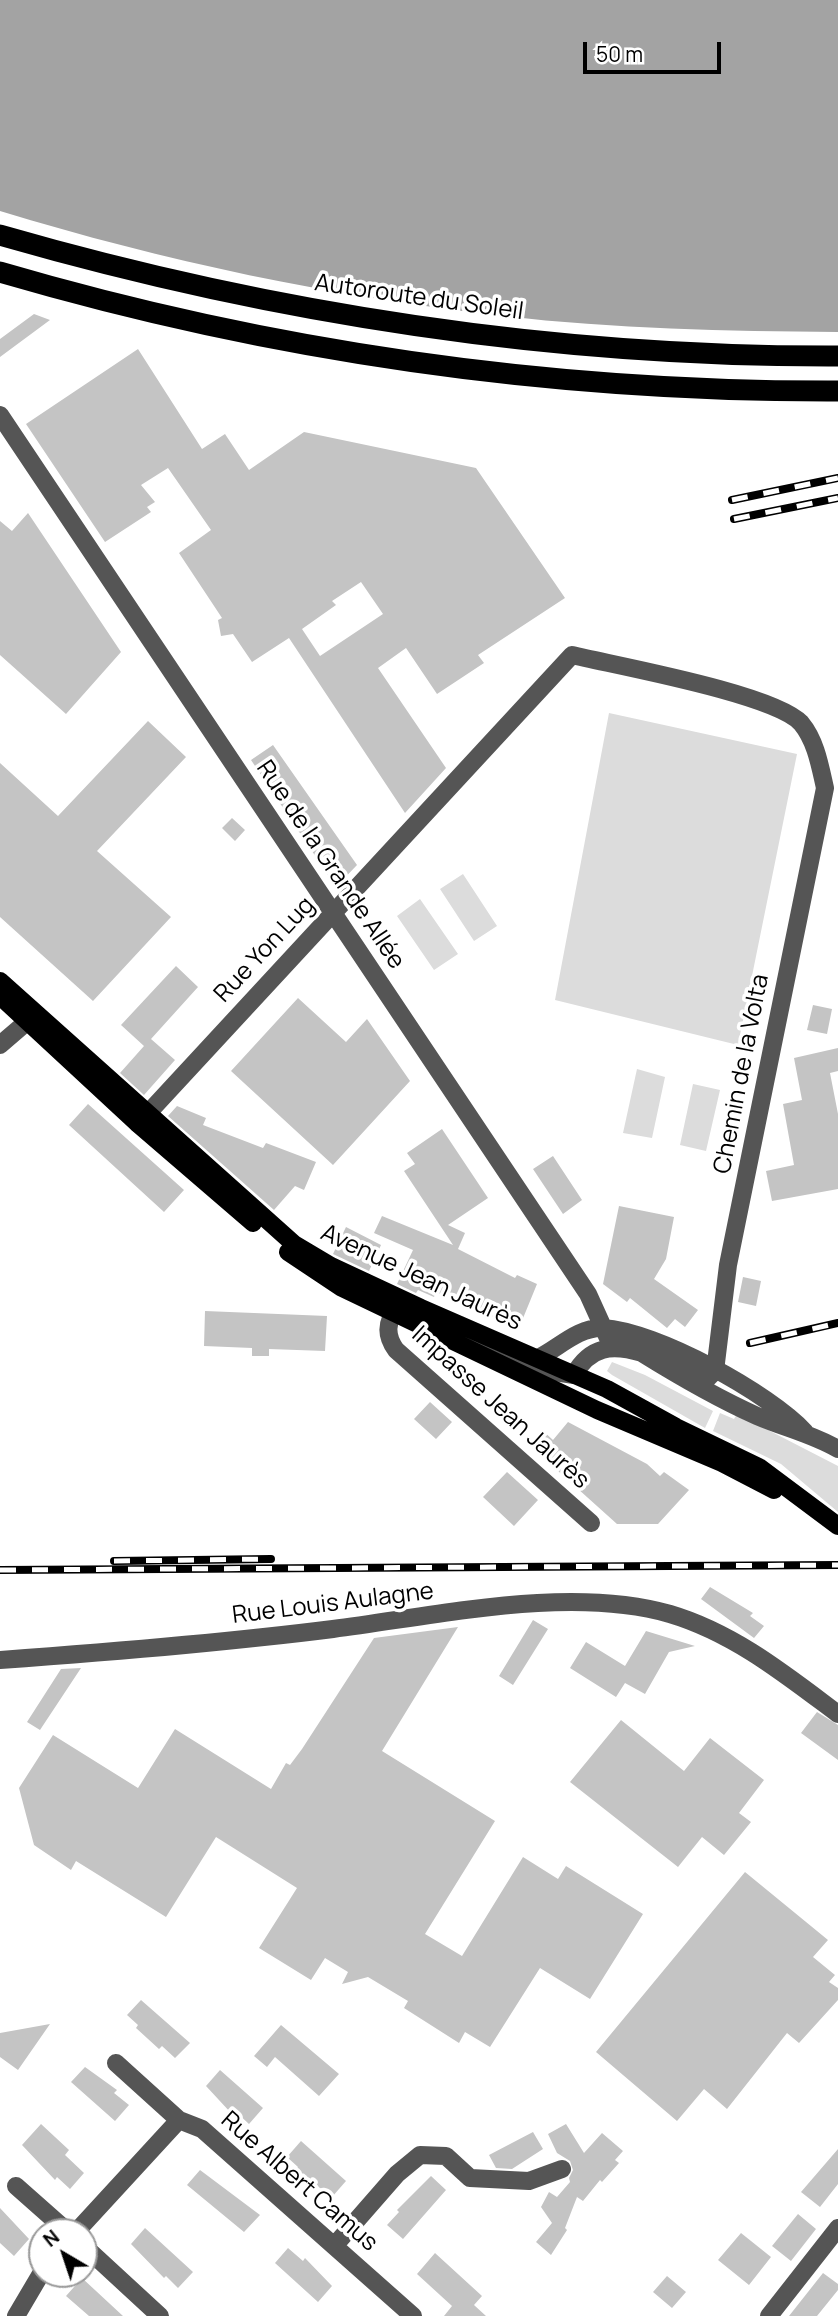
<!DOCTYPE html>
<html>
<head>
<meta charset="utf-8">
<style>
	body { margin:0 }
	#map { position:relative; width:838px; height:2316px; overflow:hidden; background:#fff; font-family:Manrope,sans-serif }
	canvas { display:block }
	.north { position:absolute; left:28px; top:2218px; width:70px; height:70px; box-sizing:border-box; background:#fff; border:2px solid #999; border-radius:50%; rotate:321deg; font-size:19px; font-weight:700; line-height:28px; text-align:center; color:#000 }
	.north::after { content:''; display:block; margin:auto; width:24px; height:32px; background:#000; clip-path:polygon(50% 0,100% 100%,50% 72%,0 100%) }
	.scale { position:absolute; left:583px; top:42px; width:138px; height:32px; box-sizing:border-box; border:4px solid #000; border-top:0; padding-left:9px; font-size:21px; line-height:24px; white-space:nowrap; color:#000; -webkit-text-stroke:5px #fff; paint-order:stroke }
</style>
</head>
<body>
<div id="map">
<canvas width="838" height="2316"></canvas>
<div class="north">N</div>
<div class="scale">50 m</div>
</div>
<script>
const context = document.querySelector('canvas').getContext('2d');
context.lineJoin = 'round';
function fillPath(path, color) { context.fillStyle = color; context.fill(path, 'evenodd'); }
function trace(path, color, width, dash) { context.strokeStyle = color; context.lineWidth = width; context.lineCap = dash ? 'butt' : 'round'; context.setLineDash(dash || []); context.stroke(path); }
function drawText(font, color, halo, rows, align = 'center') {
  context.font = font + ' Manrope,sans-serif'; context.lineWidth = 7; context.setLineDash([]); context.textBaseline = 'middle'; context.strokeStyle = halo; context.fillStyle = color; for (const [text, x, y, turn = 0] of rows) {
    context.save(); context.translate(x, y); context.rotate((+turn || 0) * Math.PI / 180); context.textAlign = isNaN(turn) ? turn : align; if (halo) context.strokeText(text, 0, 0); context.fillText(text, 0, 0); context.restore();
  }
}
fillPath(new Path2D(`
	M 609,713 L 797,754 L 738,1045 L 555,1000 Z
	M 463,874 L 497,926 L 474,941 L 440,889 Z
	M 420,899 L 458,954 L 434,970 L 397,916 Z
	M 637,1069 L 665,1077 L 652,1138 L 623,1133 Z
	M 693,1084 L 720,1090 L 706,1151 L 680,1145 Z
	M 612,1362 L 645,1375 L 713,1411 L 705,1428 L 612,1375 L 607,1371 Z
	M 720,1413 L 734,1419 L 737,1414 L 838,1466 L 838,1512 L 781,1464 L 713,1431 Z`), '#dcdcdc');
fillPath(new Path2D(`
	M 0,0 L 838,0 L 838,332 C 726,331 615,329 504,316 C 333,297 164,261 0,211 Z`), '#a3a3a3');
fillPath(new Path2D(`
	M 34,314 L 50,320 L 0,357 L 0,339 Z
	M 138,349 L 202,449 L 225,434 L 249,470 L 304,432 L 476,468 L 565,598 L 478,655 L 484,663 L 437,694 L 406,648 L 378,668 L 446,768 L 405,813 L 289,638 L 252,662 L 233,634 L 221,636 L 218,620 L 222,618 L 179,553 L 211,530 L 168,468 L 141,485 L 155,502 L 147,507 L 151,512 L 105,542 L 26,424 ZM 361,582 L 383,614 L 320,656 L 302,629 L 336,605 L 332,601 Z
	M 28,513 L 121,652 L 66,714 L 0,655 L 0,521 L 12,531 Z
	M 148,721 L 186,757 L 97,851 L 171,917 L 93,1001 L 0,917 L 0,763 L 58,816 Z
	M 273,745 L 357,865 L 336,887 L 251,760 Z
	M 232,818 L 245,830 L 235,841 L 222,828 Z
	M 176,966 L 198,987 L 151,1039 L 175,1060 L 144,1095 L 120,1073 L 144,1046 L 121,1025 Z
	M 298,998 L 346,1042 L 367,1019 L 410,1081 L 333,1165 L 231,1071 Z
	M 813,1005 L 832,1009 L 827,1034 L 807,1030 Z
	M 838,1048 L 838,1071 L 830,1073 L 838,1114 L 838,1189 L 772,1201 L 766,1171 L 794,1165 L 783,1104 L 802,1100 L 794,1058 Z
	M 88,1104 L 184,1190 L 164,1212 L 69,1125 Z
	M 177,1106 L 206,1118 L 203,1125 L 263,1148 L 266,1143 L 316,1162 L 304,1190 L 295,1186 L 274,1210 L 168,1116 Z
	M 442,1129 L 488,1198 L 448,1225 L 465,1233 L 458,1249 L 515,1278 L 517,1275 L 537,1284 L 519,1328 L 436,1292 L 434,1297 L 418,1290 L 416,1293 L 397,1284 L 413,1250 L 374,1233 L 382,1216 L 453,1245 L 404,1171 L 415,1164 L 407,1153 Z
	M 553,1156 L 582,1200 L 563,1214 L 533,1169 Z
	M 619,1206 L 674,1217 L 666,1259 L 654,1279 L 698,1310 L 685,1327 L 675,1319 L 667,1328 L 630,1298 L 627,1302 L 603,1284 Z
	M 346,1227 L 381,1245 L 369,1271 L 333,1254 Z
	M 743,1277 L 761,1281 L 756,1306 L 738,1302 Z
	M 205,1311 L 327,1316 L 325,1351 L 269,1349 L 269,1356 L 252,1356 L 252,1348 L 204,1346 Z
	M 430,1402 L 452,1422 L 436,1439 L 414,1419 Z
	M 568,1422 L 647,1464 L 660,1476 L 664,1472 L 689,1490 L 658,1524 L 617,1524 L 528,1444 L 542,1430 L 553,1440 Z
	M 507,1472 L 538,1500 L 514,1526 L 483,1497 Z
	M 710,1587 L 753,1613 L 750,1616 L 764,1626 L 754,1638 L 701,1599 Z
	M 533,1620 L 548,1629 L 513,1685 L 499,1676 Z
	M 458,1627 L 382,1751 L 495,1821 L 425,1934 L 462,1956 L 523,1857 L 558,1879 L 566,1866 L 643,1914 L 590,1999 L 540,1968 L 490,2047 L 465,2032 L 459,2043 L 404,2008 L 408,2001 L 368,1977 L 342,1984 L 348,1972 L 325,1958 L 311,1980 L 259,1948 L 297,1888 L 216,1837 L 166,1917 L 76,1861 L 71,1870 L 34,1845 L 19,1788 L 53,1735 L 138,1788 L 175,1729 L 271,1789 L 286,1763 L 290,1765 L 302,1749 L 374,1638 Z
	M 646,1631 L 695,1646 L 669,1652 L 645,1694 L 625,1683 L 616,1697 L 570,1668 L 586,1642 L 625,1666 Z
	M 81,1668 L 40,1730 L 27,1722 L 61,1669 Z
	M 817,1712 L 838,1725 L 838,1760 L 801,1733 Z
	M 621,1720 L 684,1771 L 710,1738 L 764,1780 L 739,1813 L 751,1822 L 724,1855 L 702,1837 L 678,1867 L 570,1782 Z
	M 745,1872 L 828,1940 L 813,1957 L 835,1975 L 829,1982 L 838,1988 L 838,2000 L 799,2043 L 787,2033 L 727,2109 L 704,2089 L 677,2121 L 596,2052 Z
	M 141,2000 L 190,2043 L 175,2058 L 162,2046 L 159,2049 L 136,2028 L 138,2025 L 127,2015 Z
	M 50,2024 L 18,2070 L 0,2057 L 0,2033 Z
	M 281,2025 L 339,2074 L 319,2096 L 275,2057 L 267,2067 L 254,2056 Z
	M 85,2067 L 117,2090 L 114,2093 L 129,2105 L 115,2121 L 71,2082 Z
	M 220,2070 L 263,2108 L 249,2124 L 234,2110 L 231,2113 L 206,2086 Z
	M 41,2124 L 69,2150 L 65,2155 L 84,2173 L 70,2189 L 57,2177 L 55,2180 L 22,2145 Z
	M 566,2124 L 584,2153 L 602,2133 L 623,2151 L 615,2160 L 619,2163 L 602,2182 L 600,2180 L 583,2201 L 577,2197 L 565,2228 L 567,2230 L 551,2255 L 536,2242 L 552,2223 L 541,2207 L 549,2192 L 557,2197 L 570,2182 L 569,2178 L 573,2170 L 570,2161 L 557,2153 L 548,2134 Z
	M 533,2132 L 543,2149 L 512,2169 L 496,2168 L 489,2155 Z
	M 301,2141 L 346,2181 L 332,2197 L 296,2170 L 298,2167 L 287,2157 Z
	M 838,2149 L 838,2184 L 820,2207 L 801,2192 Z
	M 200,2170 L 260,2215 L 244,2232 L 187,2185 Z
	M 431,2176 L 446,2190 L 403,2239 L 387,2225 L 399,2212 L 397,2210 Z
	M 0,2208 L 29,2239 L 14,2256 L 0,2243 Z
	M 798,2214 L 816,2229 L 791,2261 L 772,2246 Z
	M 145,2228 L 193,2272 L 178,2288 L 166,2276 L 164,2278 L 131,2244 Z
	M 741,2233 L 771,2257 L 749,2285 L 718,2260 Z
	M 288,2248 L 303,2261 L 305,2258 L 332,2286 L 318,2302 L 275,2263 Z
	M 435,2253 L 482,2296 L 474,2305 L 486,2316 L 444,2316 L 452,2306 L 417,2274 Z
	M 823,2273 L 838,2284 L 838,2290 L 817,2316 L 789,2316 Z
	M 667,2276 L 686,2292 L 672,2308 L 653,2292 Z
	M 82,2278 L 123,2316 L 89,2316 L 66,2296 Z`), '#c4c4c4');
trace(new Path2D(`
	M 0,415 L 588,1294 L 612,1347
	M 0,1045 L 36,1014
	M 138,1124 L 572,655 C 618,666 774,694 801,723 C 816,741 820,766 825,788 L 728,1265 L 715,1371 L 707,1379 L 669,1362 L 655,1361
	M 404,1307 L 399,1306 C 386,1321 385,1335 396,1350 L 591,1523
	M 449,1330 L 542,1370 L 574,1375 C 590,1346 612,1344 642,1353 C 679,1376 717,1398 757,1416 C 785,1428 812,1434 838,1449
	M 536,1359 C 558,1349 577,1327 603,1328 C 656,1331 769,1393 805,1432
	M 0,1660 C 111,1652 222,1643 333,1629 C 437,1616 569,1585 670,1614 C 734,1633 786,1675 838,1714
	M 116,2063 L 179,2120
	M 16,2186 L 68,2232
	M 76,2232 L 179,2120 L 202,2129 L 413,2316
	M 335,2245 L 397,2174 L 420,2155 L 446,2156 L 470,2178 L 529,2181 L 562,2169
	M 84,2246 L 160,2316
	M 16,2316 L 42,2272
	M 769,2316 L 838,2228`), '#555', 18);
trace(new Path2D(`
	M 0,981 L 294,1244 L 331,1266 L 421,1308 L 607,1389 L 676,1427 L 759,1467 L 838,1526
	M 0,996 L 138,1124 L 253,1223
	M 288,1252 L 342,1288 L 597,1410 L 722,1463 L 774,1490`), '#000', 18);
trace(new Path2D(`
	M 0,235 C 274,314 553,357 838,356
	M 0,272 C 273,352 553,392 838,391`), '#000', 21);
const rail = new Path2D(`
	M 732,500 L 838,478
	M 734,519 L 838,498
	M 750,1343 L 838,1323
	M 114,1561 L 271,1559
	M 0,1570 L 838,1565`);
trace(rail, '#000', 8);
trace(rail, '#fff', 5, [16]);
drawText('24px', '#000', '#fff', [
	["Autoroute du Soleil",419,298,8],
	["Rue de la Grande Allée",330,865,56],
	["Rue Yon Lug",265,950,-47],
	["Chemin de la Volta",742,1074,-79],
	["Avenue Jean Jaurès",421,1278,25],
	["Impasse Jean Jaurès",500,1408,42],
	["Rue Louis Aulagne",333,1604,-7],
	["Rue Albert Camus",299,2182,41]
]);
</script>
</body>
</html>
